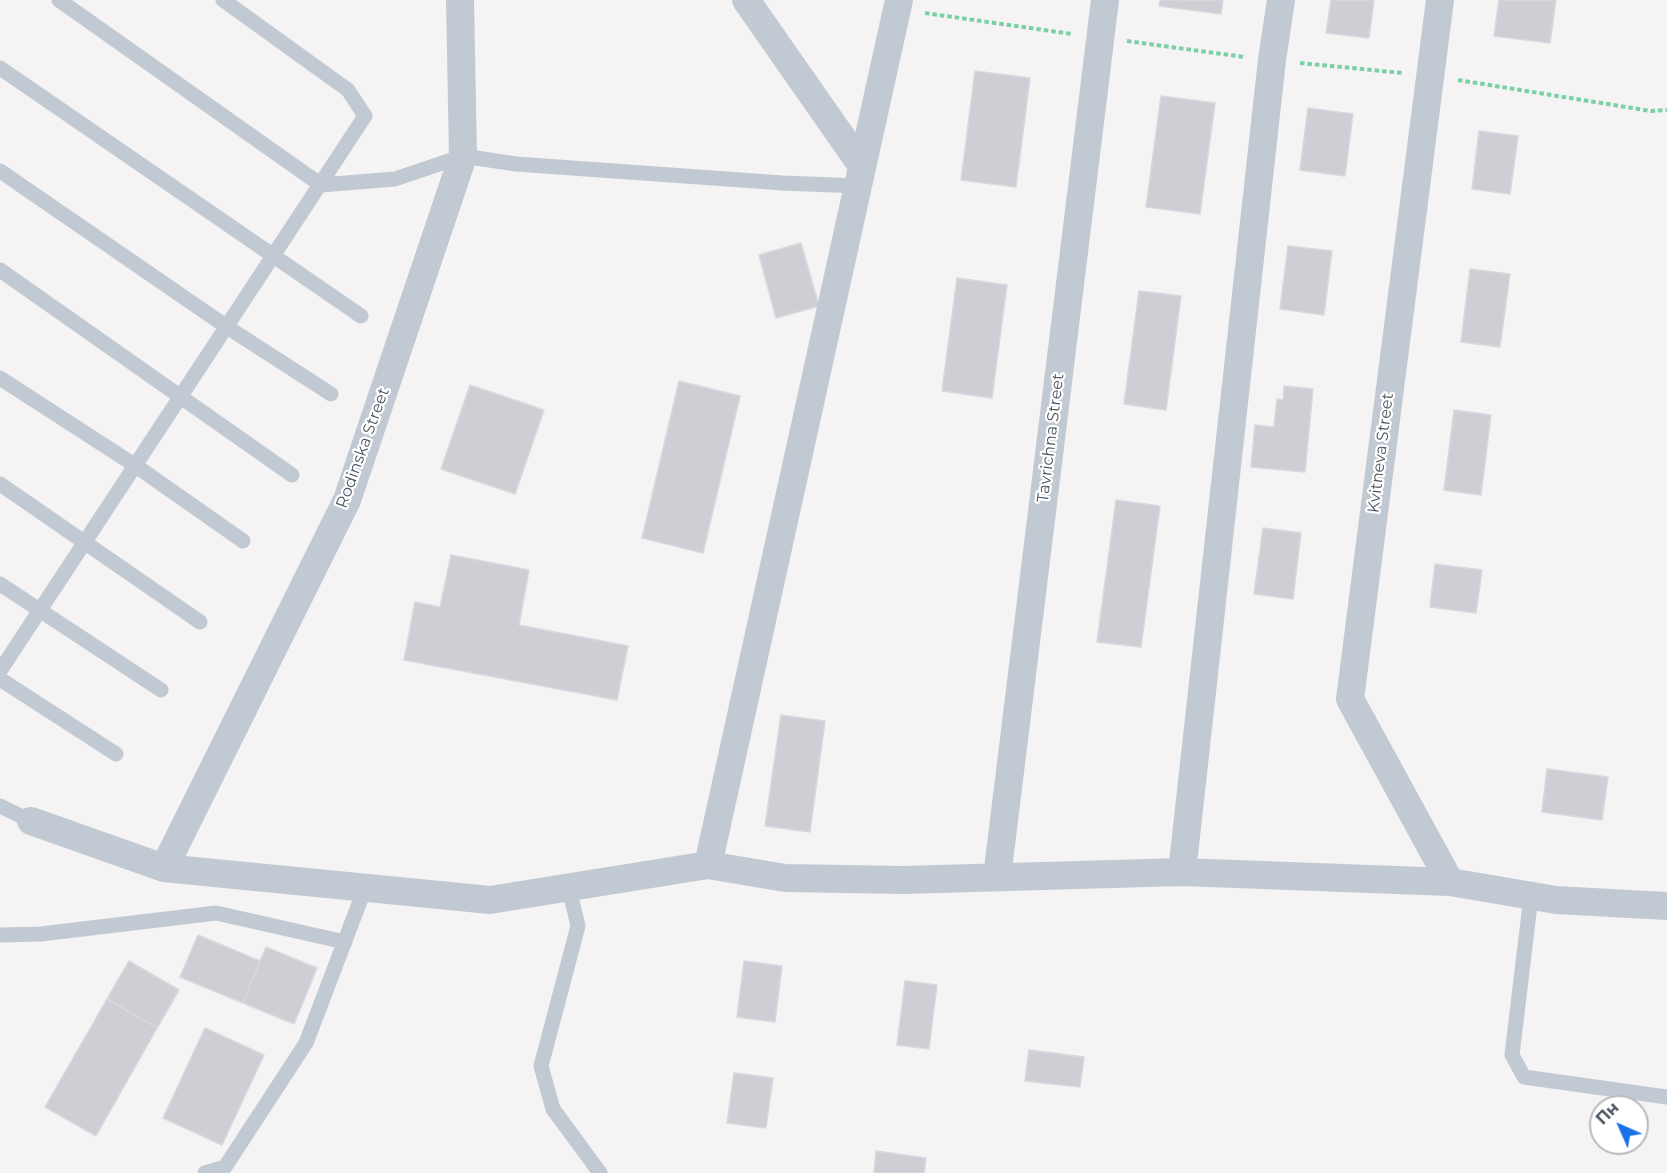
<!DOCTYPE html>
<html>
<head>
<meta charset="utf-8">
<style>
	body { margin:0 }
	#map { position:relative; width:1667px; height:1173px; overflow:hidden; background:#f5f3f3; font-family:Montserrat,sans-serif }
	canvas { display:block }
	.north { position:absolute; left:1589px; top:1095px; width:60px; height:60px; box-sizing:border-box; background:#fff; border:2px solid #b7bbc0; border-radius:50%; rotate:315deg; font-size:16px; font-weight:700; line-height:24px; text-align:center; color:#4a5661 }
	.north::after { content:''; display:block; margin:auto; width:21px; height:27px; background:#1a73e8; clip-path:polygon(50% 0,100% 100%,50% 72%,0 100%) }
</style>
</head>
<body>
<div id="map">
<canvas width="1667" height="1173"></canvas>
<div class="north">Пн</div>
</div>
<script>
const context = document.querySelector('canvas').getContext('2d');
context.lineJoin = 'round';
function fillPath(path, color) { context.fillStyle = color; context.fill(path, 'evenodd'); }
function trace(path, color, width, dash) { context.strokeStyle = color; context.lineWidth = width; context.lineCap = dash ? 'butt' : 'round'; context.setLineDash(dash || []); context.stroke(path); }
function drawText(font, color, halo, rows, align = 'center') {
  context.font = font + ' Montserrat,sans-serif'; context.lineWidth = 4.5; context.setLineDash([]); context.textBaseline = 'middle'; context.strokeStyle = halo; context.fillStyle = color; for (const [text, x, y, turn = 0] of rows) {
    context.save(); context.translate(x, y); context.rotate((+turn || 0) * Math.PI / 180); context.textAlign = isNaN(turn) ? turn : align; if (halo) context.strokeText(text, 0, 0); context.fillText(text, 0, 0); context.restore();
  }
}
const building = new Path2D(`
	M 1160,0 L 1223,0 L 1221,14 L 1159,6 Z
	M 1331,0 L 1374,0 L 1369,38 L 1326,33 Z
	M 1499,0 L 1556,0 L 1550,43 L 1494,36 Z
	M 975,71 L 1030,78 L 1016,187 L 961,180 Z
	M 1161,96 L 1215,103 L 1200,214 L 1146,207 Z
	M 1308,108 L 1353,114 L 1345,176 L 1300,170 Z
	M 1479,131 L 1518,136 L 1510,194 L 1472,189 Z
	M 801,243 L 819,306 L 776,318 L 759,255 Z
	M 1288,246 L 1332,251 L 1324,315 L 1280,309 Z
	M 1470,269 L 1510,274 L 1500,347 L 1461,342 Z
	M 957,278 L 1007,285 L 992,398 L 942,391 Z
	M 1139,291 L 1181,296 L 1166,410 L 1124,404 Z
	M 679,381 L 740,396 L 703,553 L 642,538 Z
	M 470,385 L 544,410 L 515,494 L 441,469 Z
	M 1284,386 L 1313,389 L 1305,472 L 1251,467 L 1255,425 L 1274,427 L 1277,399 L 1283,400 Z
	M 1454,410 L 1491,415 L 1481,495 L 1444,490 Z
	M 1116,500 L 1160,506 L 1141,647 L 1097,642 Z
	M 1263,528 L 1301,533 L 1293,599 L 1254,594 Z
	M 451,555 L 529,570 L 519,625 L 628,646 L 617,700 L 404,660 L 415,602 L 440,607 Z
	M 1435,564 L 1482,570 L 1476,613 L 1430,607 Z
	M 781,715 L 825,721 L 810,832 L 765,826 Z
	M 1547,769 L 1608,777 L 1602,820 L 1542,812 Z
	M 198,935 L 260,961 L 243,1003 L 180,977 Z
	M 266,947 L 317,968 L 294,1024 L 243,1003 Z
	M 129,961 L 179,990 L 157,1028 L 107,999 Z
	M 744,961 L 782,966 L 775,1022 L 737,1017 Z
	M 905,981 L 937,985 L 929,1049 L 897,1045 Z
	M 107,999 L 157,1028 L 96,1136 L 45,1107 Z
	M 205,1028 L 264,1055 L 222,1145 L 163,1118 Z
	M 1029,1050 L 1084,1057 L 1080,1087 L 1025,1081 Z
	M 734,1073 L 773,1078 L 766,1128 L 727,1123 Z
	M 876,1151 L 926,1158 L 924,1173 L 874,1173 Z`);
fillPath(building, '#cdcfd5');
trace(building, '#d7d9de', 1.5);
trace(new Path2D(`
	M 925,13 L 1072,34
	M 1127,41 L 1244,57
	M 1300,63 L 1403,73
	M 1458,80 L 1651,111 L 1667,110`), '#7ad0a6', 4, [4.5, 3]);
trace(new Path2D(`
	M 59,0 L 321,185 L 395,179 L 463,156 L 516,164 L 783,183 L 858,186
	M 0,68 L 361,316
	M 0,171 L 227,327 L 331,394
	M 0,270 L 292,475
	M 0,378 L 136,466 L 243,541
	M 0,484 L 200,622
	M 0,584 L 161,690
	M 0,671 L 365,116 L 348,90 L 223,0
	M 0,679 L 116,754
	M 0,806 L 31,821
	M 569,888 L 578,926 L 541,1066 L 553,1109 L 600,1173
	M 1531,896 L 1512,1055 L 1524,1077 L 1667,1097
	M 0,935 L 41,934 L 216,913 L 345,942
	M 205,1173 L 225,1167 L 306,1043 L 365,888`), '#c1cad2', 15);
trace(new Path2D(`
	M 746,0 L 862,166
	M 1440,0 L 1350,699 L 1450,882
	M 31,821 L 164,868 L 490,900 L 708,865 L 785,878 L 904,880 L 1182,872 L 1450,882 L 1556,900 L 1667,906
	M 708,865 L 899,0
	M 164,868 L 347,500 L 463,156 L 460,0
	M 1182,872 L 1272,60 L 1281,0
	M 997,877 L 1105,0`), '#c1cad2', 28);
drawText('16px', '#4a5661', '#fff', [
	["Tavrichna Street",1051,438,-83],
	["Rodinska Street",363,448,-70],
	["Kvitneva Street",1381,453,-83]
]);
</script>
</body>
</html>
